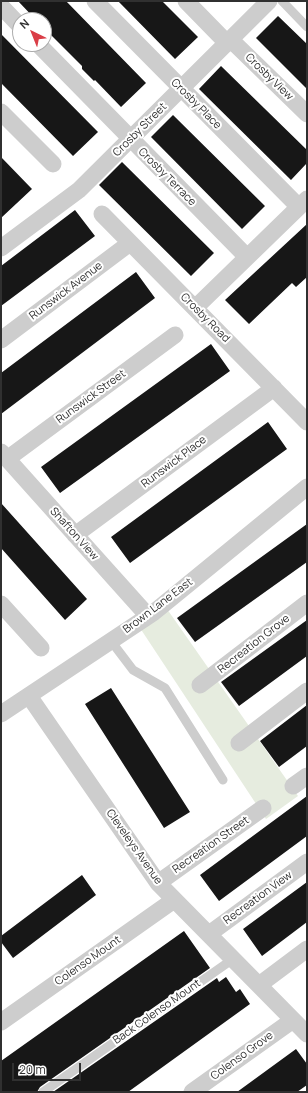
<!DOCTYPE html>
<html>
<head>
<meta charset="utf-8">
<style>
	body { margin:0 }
	#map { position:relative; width:308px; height:1093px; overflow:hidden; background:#fff; font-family:Manrope,sans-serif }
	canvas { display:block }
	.frame { position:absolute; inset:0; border:2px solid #303030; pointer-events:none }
	.north { position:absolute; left:12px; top:12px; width:40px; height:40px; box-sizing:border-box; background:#fff; border:1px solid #acacac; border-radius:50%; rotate:317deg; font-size:11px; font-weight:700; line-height:16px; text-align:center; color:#303030 }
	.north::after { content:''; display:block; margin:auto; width:14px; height:18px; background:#da3e47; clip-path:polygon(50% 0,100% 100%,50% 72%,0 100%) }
	.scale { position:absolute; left:12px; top:1063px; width:69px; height:18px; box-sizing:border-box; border:2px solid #303030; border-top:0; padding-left:5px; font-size:12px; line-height:14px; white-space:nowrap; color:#303030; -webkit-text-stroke:3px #fff; paint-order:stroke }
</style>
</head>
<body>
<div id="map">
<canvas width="308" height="1093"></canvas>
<div class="frame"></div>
<div class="north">N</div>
<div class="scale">20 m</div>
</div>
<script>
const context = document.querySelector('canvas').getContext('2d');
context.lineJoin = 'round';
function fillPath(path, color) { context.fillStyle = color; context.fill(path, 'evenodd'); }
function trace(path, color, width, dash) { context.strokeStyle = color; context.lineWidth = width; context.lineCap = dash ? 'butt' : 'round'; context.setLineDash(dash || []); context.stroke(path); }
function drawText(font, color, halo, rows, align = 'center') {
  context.font = font + ' Manrope,sans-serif'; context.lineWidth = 4; context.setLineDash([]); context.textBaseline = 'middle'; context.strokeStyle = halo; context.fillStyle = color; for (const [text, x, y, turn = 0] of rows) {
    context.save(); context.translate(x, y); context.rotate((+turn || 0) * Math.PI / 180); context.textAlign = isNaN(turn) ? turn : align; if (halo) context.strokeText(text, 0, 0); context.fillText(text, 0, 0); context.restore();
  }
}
fillPath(new Path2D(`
	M 167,609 L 298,796 L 266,819 L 140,628 Z`), '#e6ecdf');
fillPath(new Path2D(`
	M 18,1 L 66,1 L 146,83 L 121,107 L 95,80 L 94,81 L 82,69 L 82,66 L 44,28 L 44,20 L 36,20 Z
	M 118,1 L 162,1 L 198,37 L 175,59 Z
	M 278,16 L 307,44 L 307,89 L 256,38 Z
	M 1,34 L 98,132 L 73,156 L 1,83 Z
	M 221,66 L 307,150 L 307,163 L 291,180 L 199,89 Z
	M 173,115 L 265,206 L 242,229 L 151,137 Z
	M 1,157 L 32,189 L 1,218 Z
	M 122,162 L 214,253 L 191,276 L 99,185 Z
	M 75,210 L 95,236 L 1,306 L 1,266 Z
	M 307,224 L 307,277 L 296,287 L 292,283 L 249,324 L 225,300 Z
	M 136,272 L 155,298 L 1,414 L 1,373 Z
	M 211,344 L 230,371 L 60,493 L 41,467 Z
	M 268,422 L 287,449 L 130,563 L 111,537 Z
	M 1,503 L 87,599 L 65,620 L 1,548 Z
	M 307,524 L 307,562 L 195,642 L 177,618 Z
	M 307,620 L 307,656 L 239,706 L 221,682 Z
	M 111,688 L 190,812 L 164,828 L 85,704 Z
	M 307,705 L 307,746 L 279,767 L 260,741 Z
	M 307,796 L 307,836 L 219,901 L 200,875 Z
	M 82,875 L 96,895 L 13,958 L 1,942 L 1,936 Z
	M 307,882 L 307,922 L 262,956 L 243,929 Z
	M 184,931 L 210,968 L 40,1087 L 37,1092 L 1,1092 L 1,1061 Z
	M 226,977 L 236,992 L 240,989 L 250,1004 L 128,1092 L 53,1092 L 217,978 L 219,982 Z
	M 296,1049 L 307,1064 L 307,1085 L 297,1092 L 237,1092 Z`), '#171717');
trace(new Path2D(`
	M 282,1 L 307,27
	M 111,641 L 133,670 L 165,688 L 223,780
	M 43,1092 L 233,959`), '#cdcdcd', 9);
trace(new Path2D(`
	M 95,1 L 299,207
	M 186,1 L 227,43
	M 1,6 L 20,26
	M 230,39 L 307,114
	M 38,44 L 247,257
	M 1,112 L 53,164
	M 102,214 L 307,422
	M 1,248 L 79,190 L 269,1
	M 195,308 L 307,199
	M 1,340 L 130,243
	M 1,452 L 148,616
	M 7,459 L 175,335
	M 75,535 L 274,388
	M 1,604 L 41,648
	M 200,685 L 307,603
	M 29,696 L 158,883 L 307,1034
	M 1,714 L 153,613 L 307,487
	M 239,743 L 307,691
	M 293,786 L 307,776
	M 158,883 L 263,808
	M 209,934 L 307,862
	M 259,985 L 307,949
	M 1,1022 L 174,900
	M 192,1092 L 293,1020`), '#cdcdcd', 17);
drawText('11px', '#303030', '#fff', [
	["Crosby View",269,77,44],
	["Crosby Place",196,104,45],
	["Crosby Street",140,130,-45],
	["Crosby Terrace",167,177,45],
	["Runswick Avenue",66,291,-37],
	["Crosby Road",205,318,45],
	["Runswick Street",91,397,-36],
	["Runswick Place",174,462,-37],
	["Shafton View",74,534,48],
	["Brown Lane East",158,606,-37],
	["Recreation Grove",254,644,-38],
	["Recreation Street",211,845,-35],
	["Cleveleys Avenue",134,847,55],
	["Recreation View",258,898,-36],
	["Colenso Mount",88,961,-35],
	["Back Colenso Mount",157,1012,-35],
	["Colenso Grove",242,1056,-36]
]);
</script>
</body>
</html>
